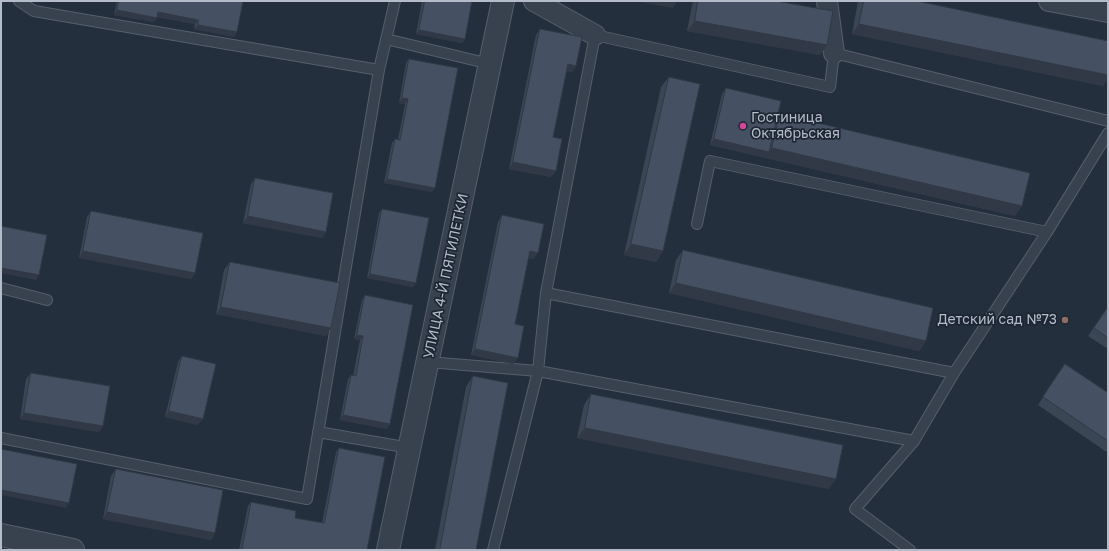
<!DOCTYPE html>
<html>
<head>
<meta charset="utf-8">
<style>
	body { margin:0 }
	#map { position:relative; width:1109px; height:551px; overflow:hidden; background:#242f3e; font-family:"Golos Text",sans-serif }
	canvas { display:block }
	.frame { position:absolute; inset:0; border:2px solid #b4bcc9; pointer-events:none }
</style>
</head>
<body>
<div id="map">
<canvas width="1109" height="551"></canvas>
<div class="frame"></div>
</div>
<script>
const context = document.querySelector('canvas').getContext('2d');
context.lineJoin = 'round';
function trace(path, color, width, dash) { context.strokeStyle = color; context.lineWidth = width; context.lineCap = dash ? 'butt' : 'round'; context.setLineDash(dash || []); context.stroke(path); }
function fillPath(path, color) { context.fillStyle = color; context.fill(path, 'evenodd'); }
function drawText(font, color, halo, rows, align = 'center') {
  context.font = font + ' "Golos Text",sans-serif'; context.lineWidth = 3.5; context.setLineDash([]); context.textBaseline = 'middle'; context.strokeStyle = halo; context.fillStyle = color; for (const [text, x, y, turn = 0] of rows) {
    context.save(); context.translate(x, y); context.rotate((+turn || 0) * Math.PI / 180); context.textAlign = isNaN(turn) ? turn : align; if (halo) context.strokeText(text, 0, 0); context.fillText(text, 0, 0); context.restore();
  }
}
const service = new Path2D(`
	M 19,1 L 34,11 L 379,70
	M 386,39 L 490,64
	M 697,224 L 710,161 L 1047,232
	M 1,288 L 47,300
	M 546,293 L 954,373
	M 428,362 L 538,371 L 914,441
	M 318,432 L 410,448
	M 1,438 L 307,499 L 379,70 L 395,1
	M 493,550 L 538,371 L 546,293 L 595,35 L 830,87 L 834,53 L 1108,121
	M 910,550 L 855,509 L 914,441 L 954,373 L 1047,232 L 1108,133`);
const minor = new Path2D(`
	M 534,1 L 595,35
	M 827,1 L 834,53
	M 1049,1 L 1108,12`);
const tertiary = new Path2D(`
	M 1,535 L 73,550
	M 388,550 L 503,1`);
trace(service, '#565f6c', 12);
trace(minor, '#565f6c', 22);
trace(tertiary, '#565f6c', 24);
trace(service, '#38414e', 10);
trace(minor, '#38414e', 20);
trace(tertiary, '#38414e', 22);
fillPath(new Path2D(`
	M 117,1 L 243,1 L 237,32 L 234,37 L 194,29 L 195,24 L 157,17 L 154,22 L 114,15 Z
	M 422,1 L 472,1 L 465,39 L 462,43 L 416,34 Z
	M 693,1 L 776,1 L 827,45 L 820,55 L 687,31 Z
	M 858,1 L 917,1 L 1108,41 L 1108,79 L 1103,86 L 852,34 Z
	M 540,29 L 576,66 L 572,72 L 566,71 L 553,137 L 551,177 L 509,169 L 536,35 Z
	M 409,59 L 432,192 L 384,183 L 392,143 L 395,139 L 398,139 L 405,104 L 399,103 L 406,63 Z
	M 669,77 L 663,251 L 656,262 L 624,255 L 661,87 Z
	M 726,88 L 777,118 L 780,114 L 1015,216 L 710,145 L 722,94 Z
	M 255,178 L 326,232 L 322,238 L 243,223 L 251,184 Z
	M 382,209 L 413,287 L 367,278 L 379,213 Z
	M 91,211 L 195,273 L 191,279 L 79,258 L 87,217 Z
	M 502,215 L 538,253 L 533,259 L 528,258 L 515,324 L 513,364 L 471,355 L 498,222 Z
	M 683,250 L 926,341 L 919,351 L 669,293 L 676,260 Z
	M 230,262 L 331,328 L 326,336 L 216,314 L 224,270 Z
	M 365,295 L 390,424 L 387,429 L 340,420 L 348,379 L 351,375 L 353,376 L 360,340 L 354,339 L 362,300 Z
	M 1108,307 L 1108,349 L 1088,336 Z
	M 182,356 L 198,425 L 165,417 L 178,362 Z
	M 1059,372 L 1107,392 L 1108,391 L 1108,453 L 1038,405 Z
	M 31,373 L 103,426 L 99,432 L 20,419 L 26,379 Z
	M 473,376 L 476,550 L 435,550 L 466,387 Z
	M 591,394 L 829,489 L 577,438 L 584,405 Z
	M 339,448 L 367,550 L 239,550 L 248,506 L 251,502 L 295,518 L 322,523 L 336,452 Z
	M 116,469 L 215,533 L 211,540 L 103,519 L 111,476 Z`), '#3b4654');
fillPath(new Path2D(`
	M 634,1 L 671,1 L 677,2 L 673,8 Z
	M 117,10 L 157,18 L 154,22 L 114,15 Z
	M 158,12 L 198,20 L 195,24 L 155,16 Z
	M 695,21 L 827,45 L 820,55 L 687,31 Z
	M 859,24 L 1108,75 L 1108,79 L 1103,86 L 852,34 Z
	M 198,25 L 237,32 L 234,37 L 194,29 Z
	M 419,30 L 465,39 L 462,43 L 416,34 Z
	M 568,64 L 576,66 L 572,72 L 563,70 Z
	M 402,98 L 408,99 L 405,104 L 399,103 Z
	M 714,139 L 769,152 L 772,148 L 1022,206 L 1015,216 L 710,145 Z
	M 513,162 L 556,171 L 551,177 L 509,169 Z
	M 387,179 L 435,188 L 432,192 L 384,183 Z
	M 248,216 L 326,232 L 322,238 L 243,223 Z
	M 631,244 L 663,251 L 656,262 L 624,255 Z
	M 83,251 L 195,273 L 191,279 L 79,258 Z
	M 530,251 L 538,253 L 533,259 L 525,257 Z
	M 1,268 L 39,275 L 36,280 L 1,273 Z
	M 370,274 L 416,283 L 413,287 L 367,278 Z
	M 676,283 L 926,341 L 919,351 L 669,293 Z
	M 221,307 L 331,328 L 326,336 L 216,314 Z
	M 357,335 L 363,336 L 360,340 L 354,339 Z
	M 475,349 L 518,358 L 513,364 L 471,355 Z
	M 169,411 L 203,419 L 198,425 L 165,417 Z
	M 24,413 L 103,426 L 99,432 L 20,419 Z
	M 343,415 L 390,424 L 387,429 L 340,420 Z
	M 585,428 L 836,479 L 829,489 L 577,438 Z
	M 1,490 L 69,503 L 66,508 L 1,495 Z
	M 107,512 L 215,533 L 211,540 L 103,519 Z`), '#303945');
const building = new Path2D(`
	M 119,1 L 243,1 L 237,32 L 198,25 L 198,20 L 158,12 L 157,18 L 117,10 Z
	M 425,1 L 472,1 L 465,39 L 419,30 Z
	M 698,1 L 776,1 L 833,11 L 827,45 L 695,21 Z
	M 864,1 L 917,1 L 1108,41 L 1108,75 L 859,24 Z
	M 540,29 L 582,37 L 576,66 L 568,64 L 553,137 L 562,139 L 556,171 L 513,162 Z
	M 409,59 L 458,68 L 435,188 L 387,179 L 395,139 L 400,140 L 408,99 L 402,98 Z
	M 669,77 L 700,84 L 663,251 L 631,244 Z
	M 726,88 L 781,101 L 769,152 L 714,139 Z
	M 780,114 L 1030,173 L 1022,206 L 772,148 Z
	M 255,178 L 333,193 L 326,232 L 248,216 Z
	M 382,209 L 429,218 L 416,283 L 370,274 Z
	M 91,211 L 203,233 L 195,273 L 83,251 Z
	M 502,215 L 544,224 L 538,253 L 530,251 L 515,324 L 524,326 L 518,358 L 475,349 Z
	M 1,226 L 47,235 L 39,275 L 1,268 Z
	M 683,250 L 933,308 L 926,341 L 676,283 Z
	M 230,262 L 340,283 L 331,328 L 221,307 Z
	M 365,295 L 413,305 L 390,424 L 343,415 L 351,375 L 356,376 L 363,336 L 357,335 Z
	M 1108,307 L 1108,338 L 1094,328 Z
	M 182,356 L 216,364 L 203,419 L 169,411 Z
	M 1065,364 L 1107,392 L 1108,391 L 1108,441 L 1043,397 Z
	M 31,373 L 110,386 L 103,426 L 24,413 Z
	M 473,376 L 508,383 L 476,550 L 440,550 Z
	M 591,394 L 843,445 L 836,479 L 585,428 Z
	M 339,448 L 385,457 L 367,550 L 249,550 L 242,549 L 251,502 L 296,511 L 295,518 L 324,523 Z
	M 1,449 L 77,464 L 69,503 L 1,490 Z
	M 116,469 L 223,490 L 215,533 L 107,512 Z`);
fillPath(building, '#455162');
trace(building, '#303945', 1);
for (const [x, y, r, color] of [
	[743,126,4,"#d1479c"],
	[1065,320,4,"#8d6e63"]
]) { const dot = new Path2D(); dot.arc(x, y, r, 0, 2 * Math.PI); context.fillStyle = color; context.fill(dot); trace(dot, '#1d2633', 1.5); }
drawText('14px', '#b4bcc9', '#1d2633', [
	["Гостиница",751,118],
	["Октябрьская",751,134],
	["Детский сад №73",1057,320,"right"]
], 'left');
drawText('14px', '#b4bcc9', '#1d2633', [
	["УЛИЦА 4-Й ПЯТИЛЕТКИ",446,276,-78]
]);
</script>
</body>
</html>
